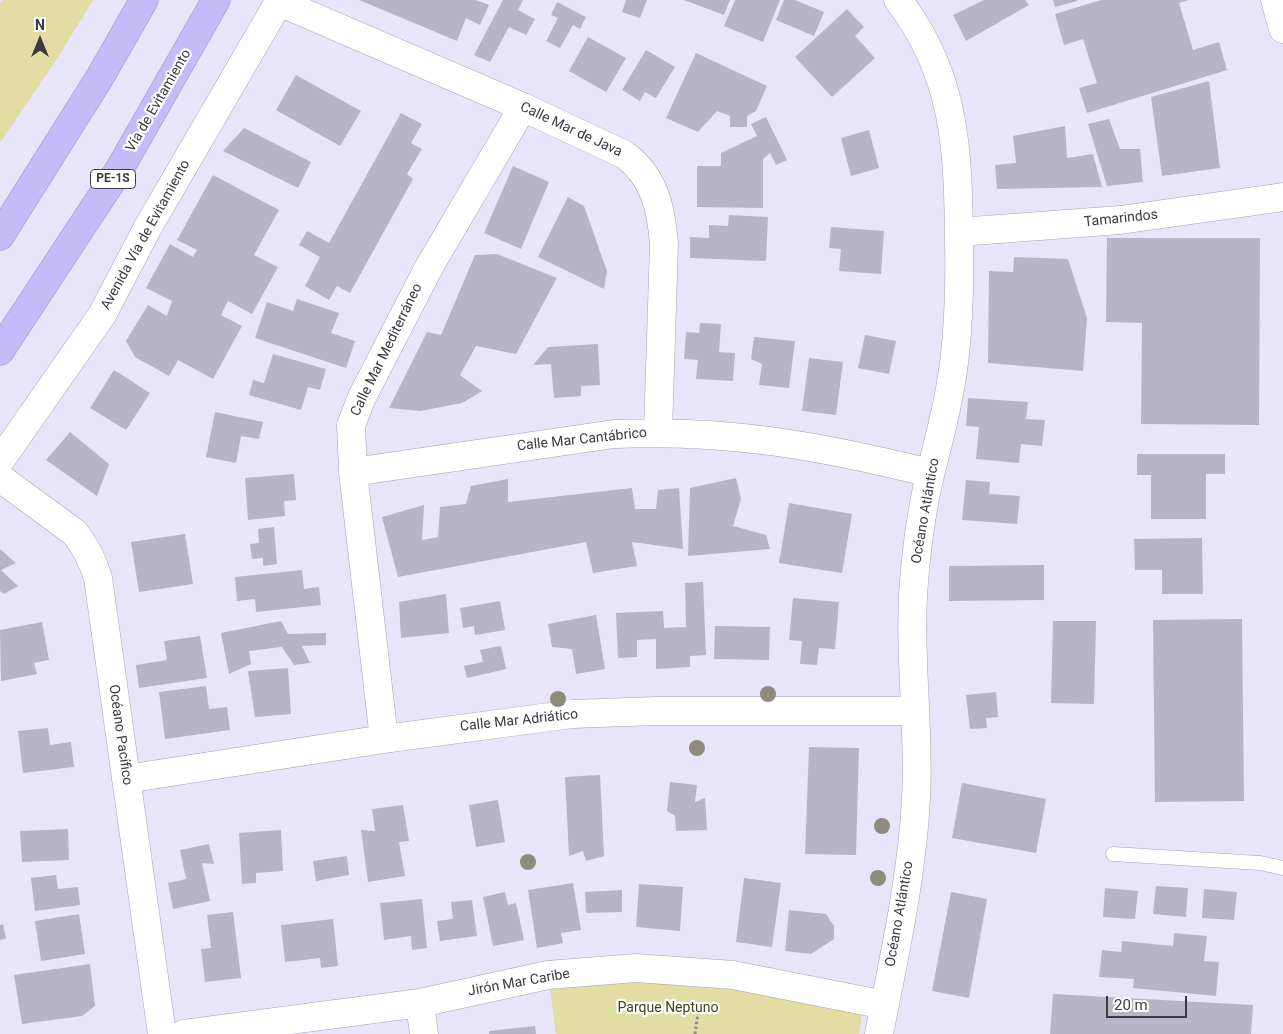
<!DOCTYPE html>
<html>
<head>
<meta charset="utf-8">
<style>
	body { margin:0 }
	#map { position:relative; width:1283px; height:1034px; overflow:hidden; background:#e8e5fb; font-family:Roboto,sans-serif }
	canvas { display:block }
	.north { position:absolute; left:15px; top:15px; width:50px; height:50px; -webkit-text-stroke:4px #fff; paint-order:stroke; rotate:0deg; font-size:14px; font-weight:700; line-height:20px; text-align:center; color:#3b3a42 }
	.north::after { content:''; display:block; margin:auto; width:18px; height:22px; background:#3b3a42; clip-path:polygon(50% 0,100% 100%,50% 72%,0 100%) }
	.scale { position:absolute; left:1106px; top:996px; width:81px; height:22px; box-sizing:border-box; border:2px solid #3b3a42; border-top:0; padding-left:6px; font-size:15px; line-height:18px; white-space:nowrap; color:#3b3a42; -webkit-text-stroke:4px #fff; paint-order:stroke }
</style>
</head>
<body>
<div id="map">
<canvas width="1283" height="1034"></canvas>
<div class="north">N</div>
<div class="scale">20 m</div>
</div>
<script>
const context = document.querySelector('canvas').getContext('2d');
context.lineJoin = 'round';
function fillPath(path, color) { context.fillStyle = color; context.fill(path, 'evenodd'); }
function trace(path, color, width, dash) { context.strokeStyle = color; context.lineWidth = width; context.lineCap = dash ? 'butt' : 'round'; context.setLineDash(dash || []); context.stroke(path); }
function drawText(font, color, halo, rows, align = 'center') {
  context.font = font + ' Roboto,sans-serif'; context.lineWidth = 4.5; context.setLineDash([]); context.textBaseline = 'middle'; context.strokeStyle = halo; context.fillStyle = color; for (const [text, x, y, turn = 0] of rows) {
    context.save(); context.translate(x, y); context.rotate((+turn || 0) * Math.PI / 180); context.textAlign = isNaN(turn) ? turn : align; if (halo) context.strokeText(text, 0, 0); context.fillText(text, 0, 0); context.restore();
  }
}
fillPath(new Path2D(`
	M 3,0 L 93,0 L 57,59 L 0,143 L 0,3 Z
	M 652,981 L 731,987 L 862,1012 L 859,1034 L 556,1034 L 550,988 Z`), '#e2dda3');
fillPath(new Path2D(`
	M 359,0 L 476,0 L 489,5 L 480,25 L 466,18 L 457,41 Z
	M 503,0 L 523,0 L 518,10 L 535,19 L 526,35 L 509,27 L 490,62 L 474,55 Z
	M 626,0 L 647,0 L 640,18 L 622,12 Z
	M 684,0 L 730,0 L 724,15 Z
	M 735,0 L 780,0 L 763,42 L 724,26 Z
	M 784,0 L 795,0 L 824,12 L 814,36 L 776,20 Z
	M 984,0 L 1025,0 L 1029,5 L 966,41 L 953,15 Z
	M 1053,0 L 1077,0 L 1077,1 L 1055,7 Z
	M 1101,0 L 1188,0 L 1179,3 L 1193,50 L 1219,42 L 1227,70 L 1087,113 L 1079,88 L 1097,83 L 1083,39 L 1064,45 L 1055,14 Z
	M 557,2 L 586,17 L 580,29 L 573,25 L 560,48 L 546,41 L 558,18 L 551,15 Z
	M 847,9 L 864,27 L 855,36 L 875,58 L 832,97 L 795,57 Z
	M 588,37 L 626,58 L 606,92 L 569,71 Z
	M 646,50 L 675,67 L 656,98 L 645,92 L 640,101 L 622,90 Z
	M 696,53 L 767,86 L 756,111 L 747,116 L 747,127 L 730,127 L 730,116 L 717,111 L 698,132 L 666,118 Z
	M 296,75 L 361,111 L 340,146 L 276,110 Z
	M 1209,81 L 1220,168 L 1162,176 L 1151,97 Z
	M 401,113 L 422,124 L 411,143 L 422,149 L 407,174 L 413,179 L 350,293 L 337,286 L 329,300 L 305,286 L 320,257 L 299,245 L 307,231 L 329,243 Z
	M 766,117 L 787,160 L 776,165 L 770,153 L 763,159 L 763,208 L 697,207 L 697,166 L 721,166 L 721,153 L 757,136 L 751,124 Z
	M 1109,119 L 1120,149 L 1140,149 L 1143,182 L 1107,186 L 1088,124 Z
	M 1065,126 L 1067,158 L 1093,154 L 1102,187 L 997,189 L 995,165 L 1016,163 L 1013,136 Z
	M 244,128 L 311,162 L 298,188 L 223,151 Z
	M 869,130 L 879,168 L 851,176 L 841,138 Z
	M 513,166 L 549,182 L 521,249 L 484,233 Z
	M 213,175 L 279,210 L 254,255 L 278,267 L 252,314 L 228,301 L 221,315 L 242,326 L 213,379 L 178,360 L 169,376 L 135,357 L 126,341 L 148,305 L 167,316 L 172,301 L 146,288 L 170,244 L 193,257 L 197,250 L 177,240 Z
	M 568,197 L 584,206 L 607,271 L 604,289 L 538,257 Z
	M 729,215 L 768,217 L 766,261 L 690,258 L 690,237 L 709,238 L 709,225 L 728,226 Z
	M 831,227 L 884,231 L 881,274 L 839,271 L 841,249 L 829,248 Z
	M 1107,238 L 1260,238 L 1259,425 L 1141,424 L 1142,323 L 1106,322 Z
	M 497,254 L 557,278 L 516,354 L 476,346 L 460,375 L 482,391 L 462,403 L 420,411 L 389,408 L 427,332 L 441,335 L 475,255 Z
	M 1014,257 L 1068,259 L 1087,318 L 1083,371 L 988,363 L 989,271 L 1013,272 Z
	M 297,299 L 339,313 L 331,333 L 355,341 L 346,368 L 255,338 L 267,302 L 293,311 Z
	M 700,323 L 721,324 L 719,352 L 735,353 L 733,381 L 696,379 L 698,360 L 684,359 L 686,332 L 699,333 Z
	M 865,335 L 896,341 L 889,374 L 858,368 Z
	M 754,337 L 795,341 L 789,388 L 759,385 L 762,364 L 751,359 Z
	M 598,344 L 600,385 L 581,386 L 581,396 L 554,398 L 551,364 L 533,365 L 548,347 Z
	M 273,354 L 326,369 L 320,390 L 308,387 L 301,410 L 249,395 L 253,380 L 264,383 Z
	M 809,358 L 843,362 L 836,415 L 802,411 Z
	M 114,370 L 150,393 L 126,430 L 90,408 Z
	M 968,398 L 1028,402 L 1026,419 L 1045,420 L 1042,446 L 1021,444 L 1019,463 L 976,459 L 979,427 L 966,426 Z
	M 215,412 L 263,422 L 259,439 L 241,436 L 236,463 L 206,457 Z
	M 70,432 L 109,464 L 97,496 L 46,460 Z
	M 1137,454 L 1225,454 L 1225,474 L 1206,474 L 1206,519 L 1151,519 L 1151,475 L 1137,475 Z
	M 294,474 L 296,500 L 284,501 L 285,516 L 248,520 L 245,478 Z
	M 736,478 L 741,499 L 733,526 L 766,535 L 770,549 L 688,556 L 690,488 Z
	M 508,479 L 508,502 L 632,488 L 635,509 L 656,509 L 658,490 L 679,488 L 683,549 L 632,542 L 637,566 L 593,573 L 586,542 L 398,577 L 382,517 L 424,505 L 422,540 L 438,537 L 440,507 L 466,504 L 471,486 Z
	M 966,480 L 990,482 L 989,494 L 1020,496 L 1017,524 L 962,520 Z
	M 789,503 L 852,514 L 842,573 L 779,563 Z
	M 274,527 L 277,564 L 263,566 L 263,558 L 252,559 L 250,544 L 259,543 L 258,529 Z
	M 185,534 L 193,584 L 139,592 L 131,542 Z
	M 1202,538 L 1203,594 L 1162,594 L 1162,570 L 1135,570 L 1134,539 Z
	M 0,549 L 16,563 L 1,570 L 18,586 L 4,594 L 0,591 Z
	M 1044,565 L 1044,600 L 949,601 L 949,566 Z
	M 302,570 L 304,589 L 319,587 L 321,605 L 256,612 L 255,599 L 237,601 L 235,577 Z
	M 703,582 L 706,655 L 690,656 L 690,667 L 656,669 L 656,639 L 637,640 L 637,657 L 618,658 L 616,613 L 663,611 L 664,628 L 686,627 L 685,583 Z
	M 446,594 L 449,633 L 401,638 L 399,602 Z
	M 793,598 L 839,602 L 835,649 L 819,648 L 817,665 L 800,664 L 802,641 L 789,640 Z
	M 500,601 L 505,630 L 475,635 L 474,626 L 463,628 L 460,608 Z
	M 596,615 L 605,669 L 576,674 L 572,649 L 552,647 L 548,624 Z
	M 1242,619 L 1244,801 L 1155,802 L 1153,620 Z
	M 281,621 L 288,634 L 326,633 L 326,645 L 302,646 L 310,663 L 294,665 L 282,647 L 249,651 L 251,664 L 229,674 L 221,633 Z
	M 1053,621 L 1096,621 L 1094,704 L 1051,703 Z
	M 42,622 L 49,660 L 34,663 L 37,674 L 1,681 L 0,630 Z
	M 715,626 L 770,627 L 769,660 L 714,659 Z
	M 200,636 L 207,678 L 139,688 L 136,665 L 167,660 L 164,641 Z
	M 501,646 L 506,669 L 467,678 L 464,666 L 483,662 L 480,650 Z
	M 288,668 L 291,714 L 255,717 L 248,671 Z
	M 206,686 L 209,709 L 227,707 L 230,730 L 165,739 L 159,692 Z
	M 996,692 L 998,717 L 986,718 L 987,728 L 970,729 L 966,695 Z
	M 48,728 L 50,745 L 71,742 L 74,767 L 23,773 L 18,731 Z
	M 809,747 L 859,748 L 856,855 L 805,854 Z
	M 600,775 L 604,856 L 586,861 L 583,851 L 569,856 L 565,777 Z
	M 670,782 L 697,785 L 695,802 L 705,798 L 707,830 L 676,831 L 675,816 L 667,811 Z
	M 962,783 L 1046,799 L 1036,853 L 952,838 Z
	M 498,800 L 505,842 L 476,847 L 469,805 Z
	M 403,805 L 409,841 L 399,842 L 405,876 L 368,882 L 361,830 L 375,831 L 372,809 Z
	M 68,829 L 69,860 L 22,862 L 20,831 Z
	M 281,830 L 283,871 L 256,873 L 256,883 L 242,884 L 239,833 Z
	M 209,844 L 214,864 L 202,863 L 210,901 L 173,909 L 168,883 L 186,879 L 180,850 Z
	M 347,856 L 349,875 L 316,881 L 313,861 Z
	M 56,875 L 58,889 L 78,887 L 80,905 L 35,911 L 31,878 Z
	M 744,878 L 781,883 L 772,947 L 736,942 Z
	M 573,883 L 581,930 L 561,933 L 563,943 L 537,948 L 528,890 Z
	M 639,884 L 683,887 L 680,931 L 636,927 Z
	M 1156,886 L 1188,888 L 1186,917 L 1153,914 Z
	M 1105,888 L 1138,891 L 1135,919 L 1103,917 Z
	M 1204,889 L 1237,892 L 1234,920 L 1202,918 Z
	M 622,890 L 622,912 L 586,913 L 585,892 Z
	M 505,892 L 508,905 L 516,903 L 524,940 L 493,946 L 483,897 Z
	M 951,892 L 987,899 L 969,998 L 932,991 Z
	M 422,899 L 427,948 L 412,950 L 411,936 L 384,940 L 380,903 Z
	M 472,900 L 477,936 L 440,941 L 437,921 L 453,919 L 451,902 Z
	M 789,910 L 826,914 L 834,926 L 834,939 L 811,954 L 785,951 Z
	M 233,912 L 241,978 L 205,982 L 201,949 L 211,948 L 207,915 Z
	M 79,914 L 85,954 L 41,961 L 35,921 Z
	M 333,919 L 338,966 L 321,968 L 320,958 L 285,962 L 281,925 Z
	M 3,924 L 6,939 L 0,940 L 0,925 Z
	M 1174,933 L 1207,936 L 1204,961 L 1219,962 L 1216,996 L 1133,988 L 1134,979 L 1099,977 L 1102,950 L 1121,952 L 1122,941 L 1173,946 Z
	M 90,964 L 95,1006 L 82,1016 L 22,1024 L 14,975 Z
	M 1053,994 L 1253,1005 L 1251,1034 L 1050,1034 Z
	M 535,1026 L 536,1034 L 489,1034 L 489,1031 Z`), '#b7b4c8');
const service = new Path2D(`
	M 1113,854 L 1260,863 L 1283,868`);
const minor = new Path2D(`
	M 279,2 L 523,107 L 625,155 C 655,178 661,208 664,244 L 658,432
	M 959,232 L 1120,220 L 1283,197
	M 353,472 L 614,434 C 727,429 821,446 930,473
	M 0,478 L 75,533 C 86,547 93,561 98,578 L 162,1034
	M 384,739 L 353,472 L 351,425 L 362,397 L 429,267 L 523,107
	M 126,779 L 384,739 L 572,714 L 656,711 L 915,711
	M 420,1003 L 424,1034
	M 184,1034 L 420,1003 L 548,975 L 636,968 L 733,975 L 885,1005
	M 879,1034 C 894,957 912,877 916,799 C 920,726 908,654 914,581 C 917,545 922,507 931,471 C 938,444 945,417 950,389 C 959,340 960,291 959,241 C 958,150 956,75 898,0`);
const tertiary = new Path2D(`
	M 1275,0 L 1283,29
	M 0,461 L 102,315 L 148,227 L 280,0`);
const motorway = new Path2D(`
	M 0,236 L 100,77 L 144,0
	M 0,351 L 119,170 L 216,0`);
trace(service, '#a4a1b5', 15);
trace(minor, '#a4a1b5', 29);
trace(tertiary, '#a4a1b5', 29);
trace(motorway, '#958eb9', 29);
trace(new Path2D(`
	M 695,1034 L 700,1000`), '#8a8897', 3, [2.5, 2.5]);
trace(service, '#fff', 14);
trace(minor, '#fff', 28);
trace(tertiary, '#fff', 28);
trace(motorway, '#c6bbf9', 28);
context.fillStyle = '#8f8b7c';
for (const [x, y] of [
	[768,694],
	[558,699],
	[697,748],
	[882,826],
	[528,862],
	[878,878]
]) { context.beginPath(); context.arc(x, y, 8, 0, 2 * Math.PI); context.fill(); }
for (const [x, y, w] of [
	[113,179,45]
]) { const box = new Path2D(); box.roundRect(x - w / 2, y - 9.5, w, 19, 4); context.fillStyle = '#fff'; context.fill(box); trace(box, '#3b3a42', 1); }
drawText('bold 12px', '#3b3a42', null, [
	["PE-1S",113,179]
]);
drawText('14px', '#3b3a42', '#fff', [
	["Vía de Evitamiento",159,101,-60],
	["Calle Mar de Java",571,130,25],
	["Tamarindos",1121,219,-6],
	["Avenida Vía de Evitamiento",146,235,-61],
	["Calle Mar Mediterráneo",387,350,-64],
	["Calle Mar Cantábrico",582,440,-6],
	["Océano Atlántico",926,511,-80],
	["Calle Mar Adriático",519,721,-6],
	["Océano Pacífico",120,735,82],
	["Océano Atlántico",900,914,-80],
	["Jirón Mar Caribe",519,983,-10]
]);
drawText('14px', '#474215', '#fff', [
	["Parque Neptuno",668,1008]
]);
</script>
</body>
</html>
